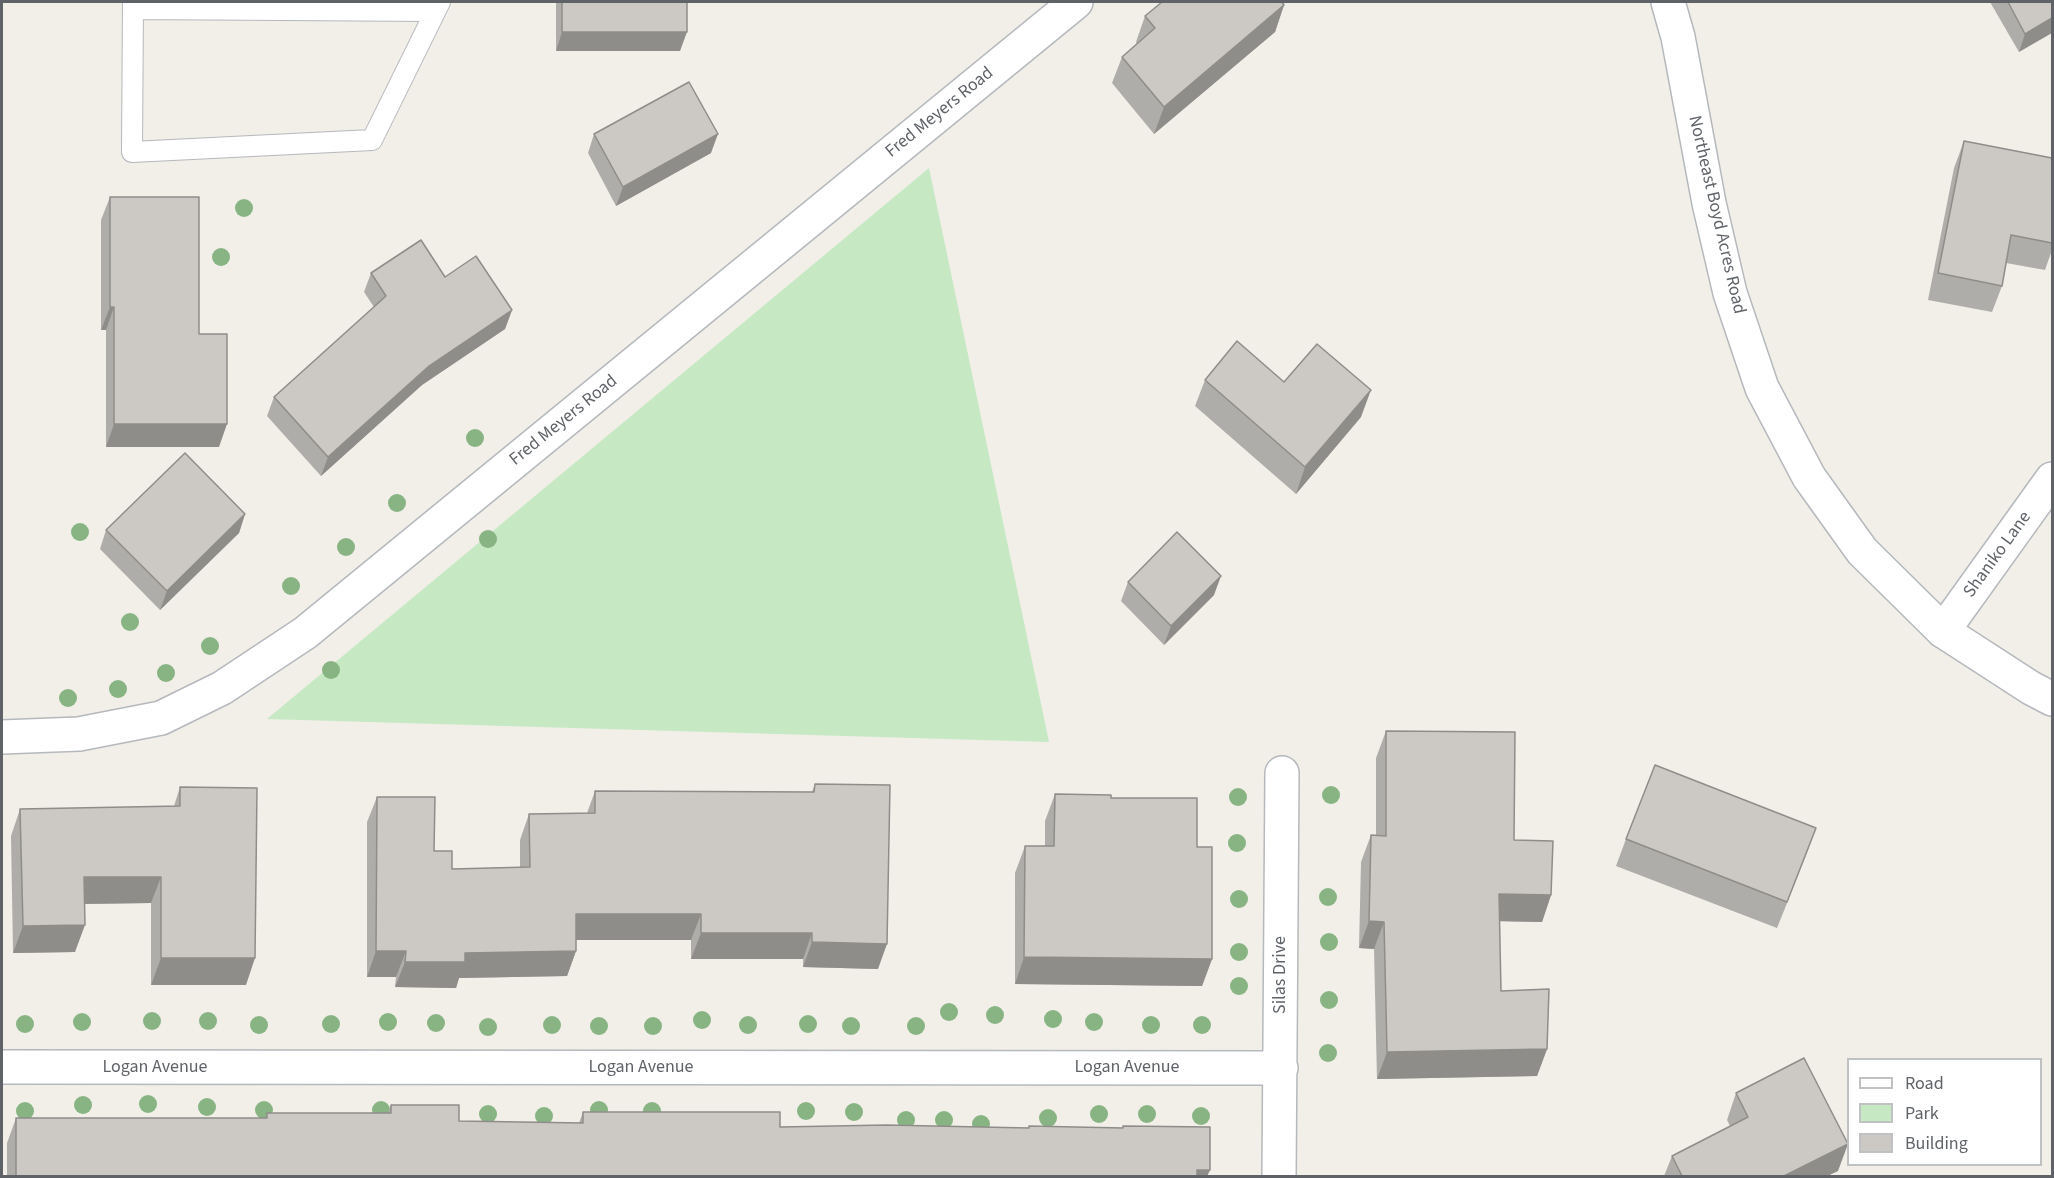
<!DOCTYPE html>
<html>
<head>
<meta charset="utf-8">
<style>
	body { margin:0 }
	#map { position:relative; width:2054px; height:1178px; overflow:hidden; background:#f1efe8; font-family:"Source Sans 3",sans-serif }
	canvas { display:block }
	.frame { position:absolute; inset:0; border:3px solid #5f6368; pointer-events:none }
	.legend { position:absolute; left:1847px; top:1058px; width:195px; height:108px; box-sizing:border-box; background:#fff; border:2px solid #bfc1c3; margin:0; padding:8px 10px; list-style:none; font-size:18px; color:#5f6368 }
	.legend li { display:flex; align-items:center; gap:12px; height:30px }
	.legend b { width:30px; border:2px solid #bfc1c3 }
</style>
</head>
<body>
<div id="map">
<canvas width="2054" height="1178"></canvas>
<div class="frame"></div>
<ul class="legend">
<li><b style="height:8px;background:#fff"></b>Road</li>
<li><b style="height:16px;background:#c6e9c4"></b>Park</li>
<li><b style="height:16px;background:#ccc9c4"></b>Building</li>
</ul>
</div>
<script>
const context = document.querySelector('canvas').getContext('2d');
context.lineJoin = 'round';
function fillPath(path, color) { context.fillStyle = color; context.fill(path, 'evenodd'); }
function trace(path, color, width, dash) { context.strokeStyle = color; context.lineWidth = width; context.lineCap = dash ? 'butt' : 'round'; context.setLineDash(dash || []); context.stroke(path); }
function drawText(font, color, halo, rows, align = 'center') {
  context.font = font + ' "Source Sans 3",sans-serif'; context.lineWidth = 5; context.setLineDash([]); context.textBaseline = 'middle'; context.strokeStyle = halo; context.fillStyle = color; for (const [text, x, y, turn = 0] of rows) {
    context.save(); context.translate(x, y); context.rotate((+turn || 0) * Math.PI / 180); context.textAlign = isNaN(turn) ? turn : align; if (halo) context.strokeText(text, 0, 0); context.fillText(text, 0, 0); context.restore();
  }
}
fillPath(new Path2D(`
	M 929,168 L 1049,742 L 267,719 Z`), '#c6e9c4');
const service = new Path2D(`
	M 133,2 L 132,152 L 372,140 L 440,2
	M 133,9 L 435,11`);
const minor = new Path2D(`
	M 1943,631 L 2052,479
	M 2,737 L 79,734 L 161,718 L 222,688 L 305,633 L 1076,2
	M 2,1067 L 1281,1068
	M 1279,1176 L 1282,773`);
const tertiary = new Path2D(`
	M 1668,2 L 1678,37 L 1709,203 L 1730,293 L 1762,388 L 1809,477 L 1862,551 L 1943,631 L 2031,688 L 2052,699`);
trace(service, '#b5b8bc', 22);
trace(minor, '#b5b8bc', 36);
trace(tertiary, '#b5b8bc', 36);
trace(service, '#fff', 20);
trace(minor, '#fff', 33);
trace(tertiary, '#fff', 33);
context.fillStyle = '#88b483';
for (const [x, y] of [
	[244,208],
	[221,257],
	[475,438],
	[397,503],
	[80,532],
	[488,539],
	[346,547],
	[291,586],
	[130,622],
	[210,646],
	[331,670],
	[166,673],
	[118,689],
	[68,698],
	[1331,795],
	[1238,797],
	[1237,843],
	[1328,897],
	[1239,899],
	[1329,942],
	[1239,952],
	[1239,986],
	[1329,1000],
	[949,1012],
	[995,1015],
	[1053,1019],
	[702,1020],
	[152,1021],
	[208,1021],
	[82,1022],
	[388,1022],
	[1094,1022],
	[436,1023],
	[25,1024],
	[331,1024],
	[808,1024],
	[259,1025],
	[552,1025],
	[748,1025],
	[1151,1025],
	[1202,1025],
	[599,1026],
	[653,1026],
	[851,1026],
	[916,1026],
	[488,1027],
	[1328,1053],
	[148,1104],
	[83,1105],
	[207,1107],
	[264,1110],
	[381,1110],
	[599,1110],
	[25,1111],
	[652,1111],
	[806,1111],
	[854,1112],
	[488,1114],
	[1099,1114],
	[1147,1114],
	[544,1116],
	[1201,1116],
	[1048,1118],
	[906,1120],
	[944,1120],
	[981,1124]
]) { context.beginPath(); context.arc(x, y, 9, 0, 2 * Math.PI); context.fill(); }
fillPath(new Path2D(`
	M 556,2 L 687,2 L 680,51 L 556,51 Z
	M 1990,2 L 2052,2 L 2019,52 Z
	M 1284,5 L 1275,32 L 1154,134 L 1112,83 L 1122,57 L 1137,44 L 1136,42 L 1145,16 Z
	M 594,134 L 711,153 L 616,206 L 588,153 Z
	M 1964,141 L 2052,158 L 2052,250 L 2045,270 L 2006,263 L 2002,286 L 1992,312 L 1928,300 L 1954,168 Z
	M 110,197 L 199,334 L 219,447 L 106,447 L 106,330 L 101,330 L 101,220 Z
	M 371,273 L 445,277 L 512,310 L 505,329 L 422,385 L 321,476 L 267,416 L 274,397 L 374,307 L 364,292 Z
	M 1205,380 L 1284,382 L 1361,417 L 1296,494 L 1195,406 Z
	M 245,514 L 239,533 L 160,610 L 100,549 L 106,530 Z
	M 1128,582 L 1214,595 L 1164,645 L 1121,601 Z
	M 1386,731 L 1514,840 L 1551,895 L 1542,922 L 1499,921 L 1501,991 L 1547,1049 L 1537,1076 L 1377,1079 L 1374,949 L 1359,948 L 1361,862 L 1371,835 L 1376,835 L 1376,758 Z
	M 815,784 L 878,969 L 803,967 L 803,959 L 691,959 L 691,940 L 576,940 L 576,951 L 567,976 L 459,978 L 456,988 L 395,987 L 396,977 L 367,977 L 367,822 L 377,797 L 434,851 L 452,869 L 520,867 L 520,840 L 529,814 L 587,813 L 595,791 L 812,792 Z
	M 180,787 L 246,985 L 151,985 L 151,903 L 85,904 L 75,952 L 13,953 L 11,836 L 20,809 L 174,806 Z
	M 1055,794 L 1111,798 L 1197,847 L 1212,959 L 1202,986 L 1015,984 L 1015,873 L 1025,846 L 1045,846 L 1045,821 Z
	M 1816,828 L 1777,928 L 1616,866 L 1626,839 Z
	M 1736,1093 L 1838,1171 L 1827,1176 L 1664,1176 L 1672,1156 L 1730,1126 L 1727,1120 Z
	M 391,1105 L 459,1121 L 579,1123 L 583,1112 L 780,1127 L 1029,1128 L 1029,1126 L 1122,1128 L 1123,1126 L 1210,1170 L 1207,1176 L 7,1176 L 7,1143 L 16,1118 L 266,1118 L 267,1113 L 388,1113 Z`), '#afada9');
fillPath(new Path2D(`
	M 1284,5 L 1275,32 L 1154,134 L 1164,107 Z
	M 2052,18 L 2052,33 L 2019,52 L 2025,34 Z
	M 562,32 L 687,32 L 680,51 L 556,51 Z
	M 718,134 L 711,153 L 616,206 L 623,187 Z
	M 110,307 L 114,307 L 106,330 L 101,330 Z
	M 512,310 L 505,329 L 422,385 L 321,476 L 328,457 L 429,366 Z
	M 1371,390 L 1361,417 L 1296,494 L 1305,467 Z
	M 114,424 L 227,424 L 219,447 L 106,447 Z
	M 245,514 L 239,533 L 160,610 L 167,591 Z
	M 1221,576 L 1214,595 L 1164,645 L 1171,626 Z
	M 1816,828 L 1806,855 L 1777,928 L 1787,902 Z
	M 84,877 L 161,877 L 151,903 L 75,904 Z
	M 1499,894 L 1551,895 L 1542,922 L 1489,921 Z
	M 576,914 L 701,914 L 691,940 L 567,940 Z
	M 1369,921 L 1384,922 L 1374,949 L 1359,948 Z
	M 85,925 L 75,952 L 13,953 L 23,926 Z
	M 701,933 L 812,933 L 803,959 L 691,959 Z
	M 812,942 L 887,944 L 878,969 L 803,967 Z
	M 376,951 L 406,951 L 396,977 L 367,977 Z
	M 576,951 L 567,976 L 459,978 L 456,988 L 395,987 L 405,962 L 465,953 Z
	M 1024,957 L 1212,959 L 1202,986 L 1015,984 Z
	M 161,958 L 255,958 L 246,985 L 151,985 Z
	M 1547,1049 L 1537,1076 L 1377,1079 L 1387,1052 Z
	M 1848,1144 L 1838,1171 L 1827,1176 L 1784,1176 Z
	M 1197,1170 L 1210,1170 L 1207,1176 L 1195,1176 Z`), '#8f8d89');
const building = new Path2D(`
	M 562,2 L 687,2 L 687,32 L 562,32 Z
	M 1162,2 L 1282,2 L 1284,5 L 1164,107 L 1122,57 L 1155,28 L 1145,16 Z
	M 2008,2 L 2052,2 L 2052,18 L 2025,34 Z
	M 689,82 L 718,134 L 623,187 L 594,134 Z
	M 1964,141 L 2052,158 L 2052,243 L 2011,235 L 2002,286 L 1938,273 Z
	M 110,197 L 199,197 L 199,334 L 227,334 L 227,424 L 114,424 L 114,307 L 110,307 Z
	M 421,240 L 445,277 L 476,256 L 512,310 L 429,366 L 328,457 L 274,397 L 386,296 L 371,273 Z
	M 1237,341 L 1284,382 L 1317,344 L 1371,390 L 1305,467 L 1205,380 Z
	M 185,453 L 245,514 L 167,591 L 106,530 Z
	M 1177,532 L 1221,576 L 1171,626 L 1128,582 Z
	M 1386,731 L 1515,732 L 1514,840 L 1553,841 L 1551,895 L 1499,894 L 1501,991 L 1549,989 L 1547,1049 L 1387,1052 L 1384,922 L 1369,921 L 1371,835 L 1386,836 Z
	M 1655,765 L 1816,828 L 1787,902 L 1626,839 Z
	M 815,784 L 890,785 L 887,944 L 812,942 L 812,933 L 701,933 L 701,914 L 576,914 L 576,951 L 465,953 L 465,962 L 405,962 L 406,951 L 376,951 L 377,797 L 435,797 L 434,851 L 452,851 L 452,869 L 530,867 L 529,814 L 595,813 L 595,791 L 814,792 Z
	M 180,787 L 257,788 L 255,958 L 161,958 L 161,877 L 84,877 L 85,925 L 23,926 L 20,809 L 180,806 Z
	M 1055,794 L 1111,795 L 1111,798 L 1197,798 L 1197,847 L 1212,847 L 1212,959 L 1024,957 L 1025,846 L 1054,846 Z
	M 1804,1058 L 1848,1144 L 1784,1176 L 1682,1176 L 1672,1156 L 1748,1117 L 1736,1093 Z
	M 391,1105 L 459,1105 L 459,1121 L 583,1123 L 583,1112 L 780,1112 L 780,1127 L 886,1125 L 1029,1128 L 1029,1126 L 1123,1128 L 1123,1126 L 1210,1127 L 1210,1170 L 1197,1170 L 1197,1176 L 16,1176 L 16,1118 L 267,1118 L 267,1113 L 391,1113 Z`);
fillPath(building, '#ccc9c4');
trace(building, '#8f8d89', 1.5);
drawText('18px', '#5f6368', '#fff', [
	["Fred Meyers Road",940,113,-39],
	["Northeast Boyd Acres Road",1716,215,77],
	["Fred Meyers Road",564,421,-39],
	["Shaniko Lane",1998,555,-54],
	["Silas Drive",1281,975,-90],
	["Logan Avenue",155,1068],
	["Logan Avenue",641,1068],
	["Logan Avenue",1127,1068]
]);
</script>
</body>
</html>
